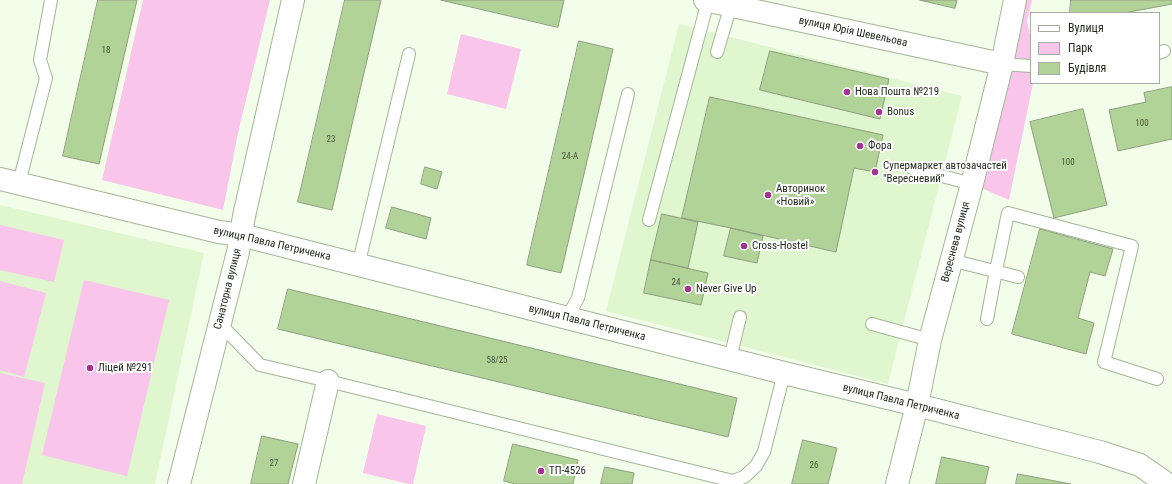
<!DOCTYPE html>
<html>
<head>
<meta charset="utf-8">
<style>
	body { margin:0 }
	#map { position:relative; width:1172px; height:484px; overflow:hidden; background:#f3feea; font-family:"Roboto Condensed",sans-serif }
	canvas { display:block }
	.legend { position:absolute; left:1030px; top:12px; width:130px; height:72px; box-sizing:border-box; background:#fff; border:1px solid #a7aaa5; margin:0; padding:5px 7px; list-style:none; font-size:12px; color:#242b1f }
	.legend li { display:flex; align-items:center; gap:8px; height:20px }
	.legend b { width:20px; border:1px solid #a7aaa5 }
</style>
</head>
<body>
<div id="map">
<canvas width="1172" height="484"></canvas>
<ul class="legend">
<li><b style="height:5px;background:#fff"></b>Вулиця</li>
<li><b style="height:11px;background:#f9c5eb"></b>Парк</li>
<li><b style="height:11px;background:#b2d397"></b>Будівля</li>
</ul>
</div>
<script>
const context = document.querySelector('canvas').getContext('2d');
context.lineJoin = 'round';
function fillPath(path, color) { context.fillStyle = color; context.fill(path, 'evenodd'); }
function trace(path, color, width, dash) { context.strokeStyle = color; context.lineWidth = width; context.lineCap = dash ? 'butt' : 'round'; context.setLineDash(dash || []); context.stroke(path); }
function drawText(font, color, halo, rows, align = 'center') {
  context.font = font + ' "Roboto Condensed",sans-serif'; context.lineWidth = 4; context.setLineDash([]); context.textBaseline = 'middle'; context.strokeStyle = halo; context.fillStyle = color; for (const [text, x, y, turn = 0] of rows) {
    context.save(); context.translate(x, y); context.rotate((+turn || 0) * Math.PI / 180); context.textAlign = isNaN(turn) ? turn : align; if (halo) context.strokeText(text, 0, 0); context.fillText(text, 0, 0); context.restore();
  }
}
fillPath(new Path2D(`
	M 679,24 L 962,96 L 888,384 L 606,311 Z
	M 0,205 L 204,253 L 155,484 L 0,484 Z`), '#dff6ce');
fillPath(new Path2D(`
	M 143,0 L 270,0 L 238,133 L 223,210 L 102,180 Z
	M 1015,0 L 1032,0 L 1027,22 L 1031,39 L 1031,83 L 1033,83 L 1009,200 L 972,184 Z
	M 461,34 L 521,49 L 506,109 L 447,94 Z
	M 0,225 L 64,240 L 54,282 L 0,270 Z
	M 84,280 L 169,300 L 127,476 L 42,455 Z
	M 0,281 L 46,293 L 24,377 L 0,370 Z
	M 0,373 L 45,383 L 22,484 L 0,484 Z
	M 377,414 L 426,426 L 413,484 L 409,484 L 363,473 Z`), '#f9c5eb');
const building = new Path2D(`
	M 98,0 L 137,0 L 99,164 L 63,156 Z
	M 345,0 L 381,0 L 332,210 L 298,202 Z
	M 441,0 L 564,0 L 558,27 Z
	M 920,0 L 957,0 L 955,8 Z
	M 1071,0 L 1172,0 L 1172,4 L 1124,13 L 1070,13 Z
	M 579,41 L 613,49 L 561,273 L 527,265 Z
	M 770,51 L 889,79 L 880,119 L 760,90 Z
	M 1172,87 L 1172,139 L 1118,151 L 1109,110 L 1146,102 L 1144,93 Z
	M 710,97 L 883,135 L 875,172 L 854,168 L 836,252 L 731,228 L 682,218 Z
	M 1083,109 L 1107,205 L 1054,218 L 1030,122 Z
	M 425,167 L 442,172 L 437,189 L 421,184 Z
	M 392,207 L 431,218 L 426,239 L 386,228 Z
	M 662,214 L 698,222 L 688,268 L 651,260 Z
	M 731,228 L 763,236 L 757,263 L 724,256 Z
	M 1040,229 L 1113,249 L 1105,276 L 1090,272 L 1078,318 L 1094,323 L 1086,354 L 1012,334 Z
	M 651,260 L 708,273 L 701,305 L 644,293 Z
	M 288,289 L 737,398 L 728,437 L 278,329 Z
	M 262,436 L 298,444 L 288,484 L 251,484 Z
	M 803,440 L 837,448 L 828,484 L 792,484 Z
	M 513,444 L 578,460 L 573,484 L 515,484 L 504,481 Z
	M 942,457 L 989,467 L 985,484 L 936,484 Z
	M 605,467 L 634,473 L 632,484 L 601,484 Z
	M 1018,474 L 1071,484 L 1016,484 Z`);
fillPath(building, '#b2d397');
trace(building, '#8d9e80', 1);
const lane = new Path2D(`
	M 717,52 L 731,5
	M 1159,53 L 1164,51
	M 1002,64 L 1031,66
	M 912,168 L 972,184
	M 19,183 L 46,78 L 40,60 L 51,0
	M 649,220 L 708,1
	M 951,260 L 1018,277
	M 358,266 L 409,54
	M 567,318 L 578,298 L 628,94
	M 987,319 L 996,271 L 1008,213 L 1132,246 L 1104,362 L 1157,379
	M 220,324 L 260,365 L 328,381 L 733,481 L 744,477 L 756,466 L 764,452 L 784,373
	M 872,324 L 930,340
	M 730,359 L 740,317`);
const street = new Path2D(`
	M 705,0 L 1002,64
	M 0,179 L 219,232 L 241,235 L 784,373 L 917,405 L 1100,452 L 1140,465 L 1167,484
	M 179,484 L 238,252 L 244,216 L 293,0
	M 304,484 L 328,381
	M 897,484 L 917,405 L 930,340 L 972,184 L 1002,64 L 1015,0`);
trace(lane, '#a4b596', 14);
trace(street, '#a4b596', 24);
trace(lane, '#fff', 12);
trace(street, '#fff', 22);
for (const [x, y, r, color] of [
	[847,92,4,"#a4338f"],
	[879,112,4,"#a4338f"],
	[860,146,4,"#a4338f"],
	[875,172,4,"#a4338f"],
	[768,195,4,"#a4338f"],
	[744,246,4,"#a4338f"],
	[688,289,4,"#a4338f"],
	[90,368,4,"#a4338f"],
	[541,471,4,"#a4338f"]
]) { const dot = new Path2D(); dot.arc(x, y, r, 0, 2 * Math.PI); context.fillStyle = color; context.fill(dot); trace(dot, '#fff', 1.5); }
drawText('9px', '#48553d', null, [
	["18",106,51],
	["100",1142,124],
	["23",331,140],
	["24-А",570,157],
	["100",1068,163],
	["24",676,283],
	["58/25",497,361],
	["27",274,464],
	["26",814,466]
]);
drawText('11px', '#242b1f', '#fff', [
	["вулиця Юрія Шевельова",853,32,12],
	["Вереснева вулиця",956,242,-75],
	["вулиця Павла Петриченка",272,244,13],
	["Санаторна вулиця",228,289,-76],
	["вулиця Павла Петриченка",587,323,14],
	["вулиця Павла Петриченка",901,402,14]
]);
drawText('11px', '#242b1f', '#fff', [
	["Нова Пошта №219",855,92],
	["Bonus",887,112],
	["Фора",868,146],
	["Супермаркет автозачастей",883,166],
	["\"Вересневий\"",883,179],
	["Авторинок",776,189],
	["«Новий»",776,202],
	["Cross-Hostel",752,246],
	["Never Give Up",696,289],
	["Ліцей №291",98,368],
	["ТП-4526",549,471]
], 'left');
</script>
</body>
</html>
